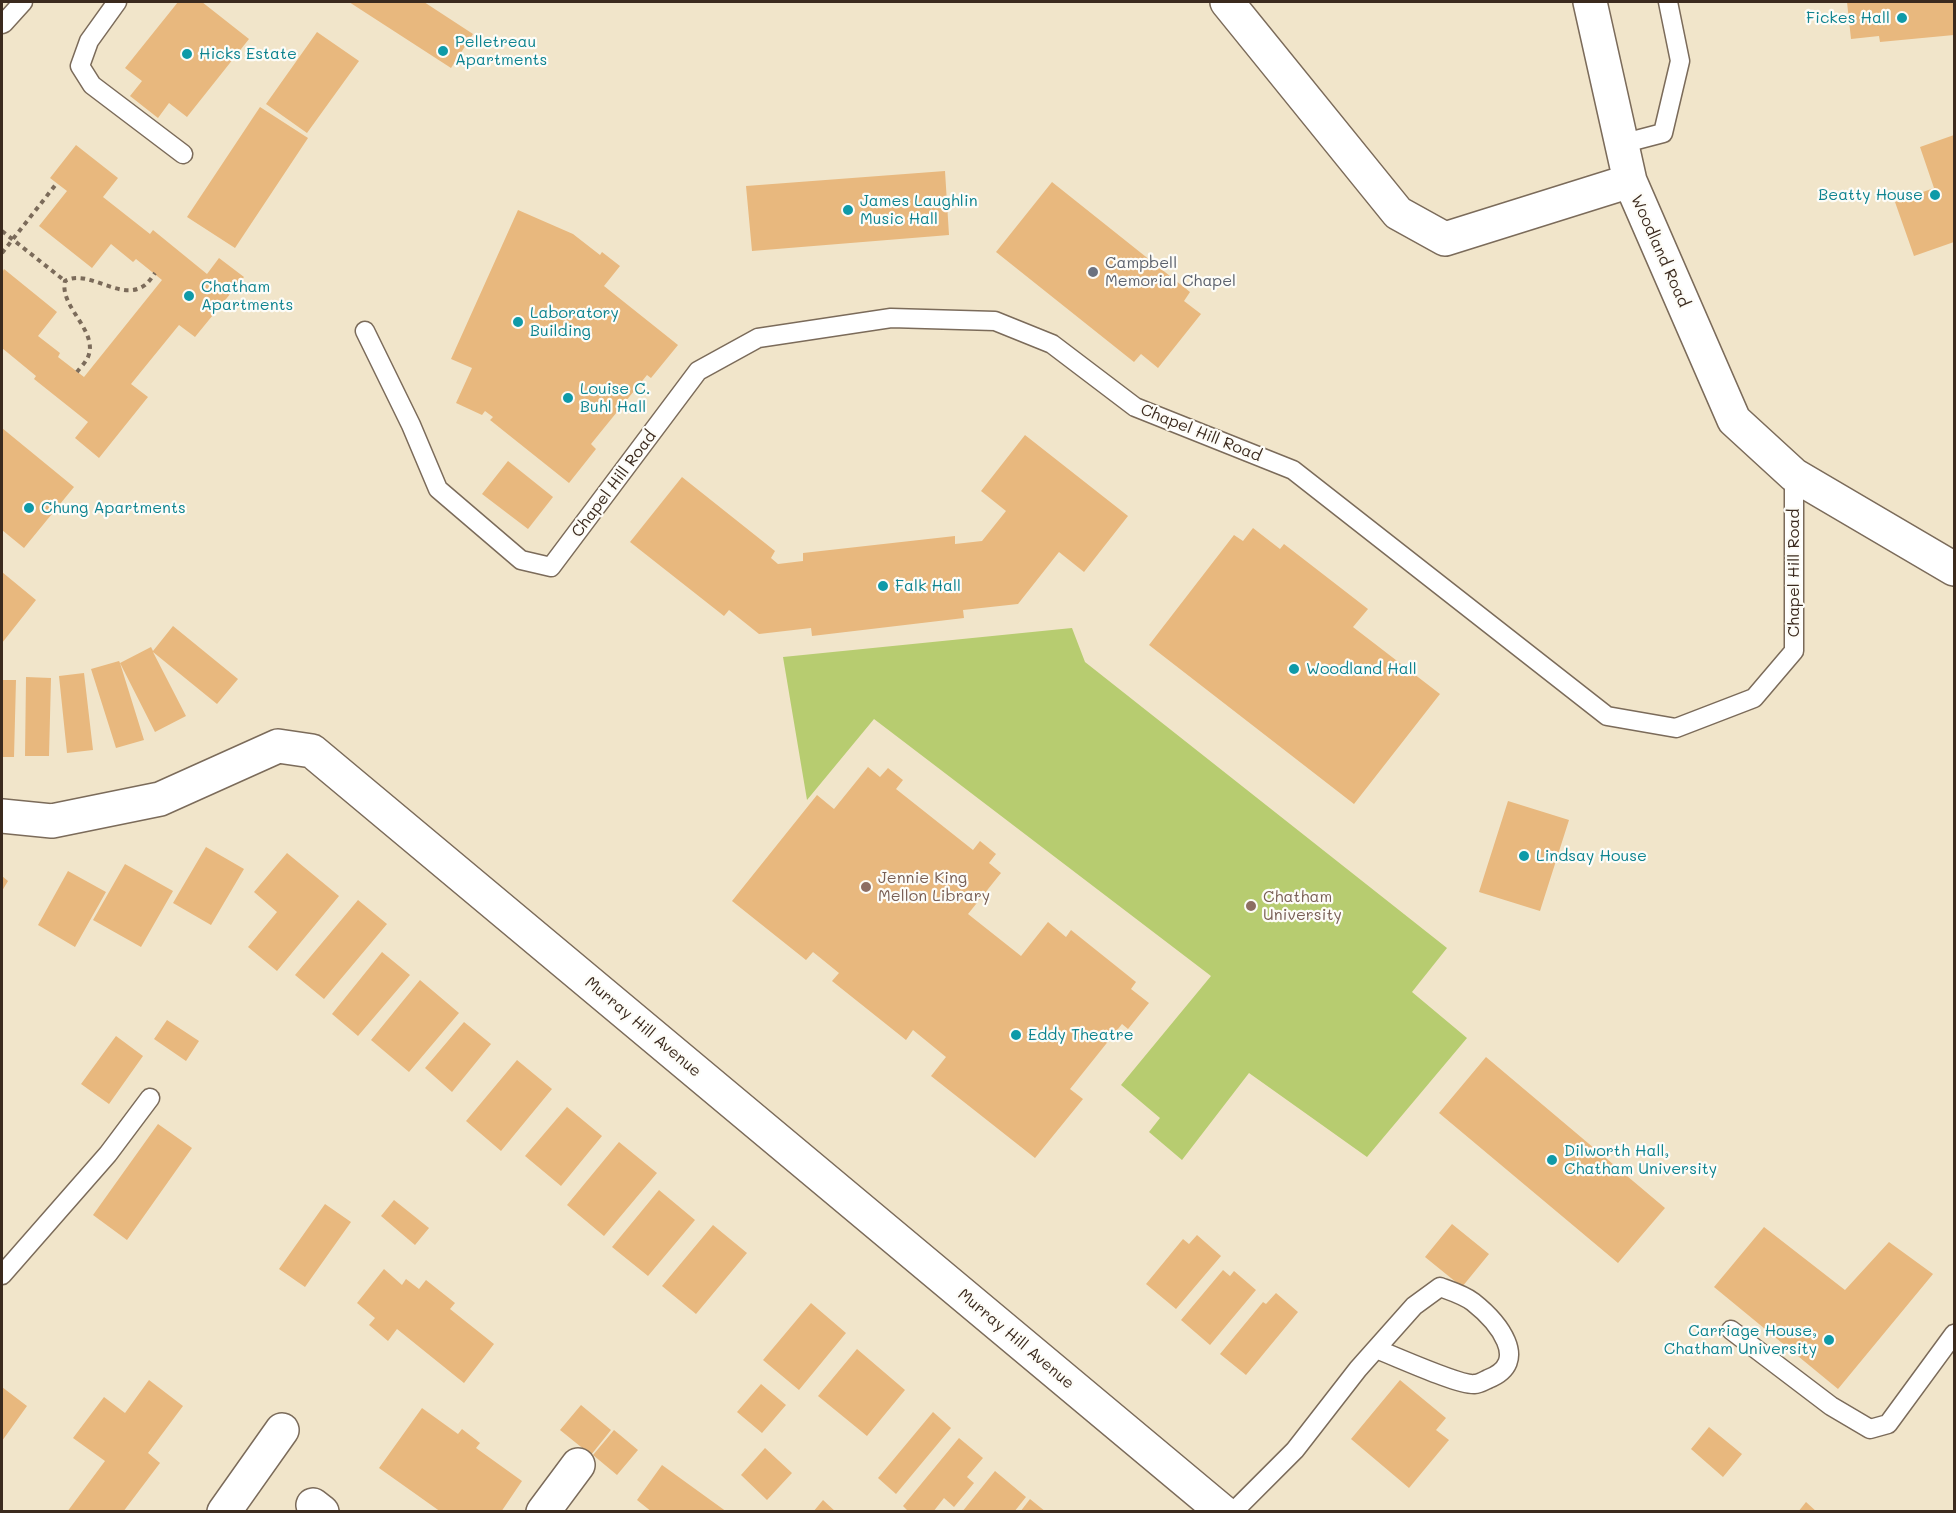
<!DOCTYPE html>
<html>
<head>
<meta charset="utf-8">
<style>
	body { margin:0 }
	#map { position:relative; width:1956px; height:1513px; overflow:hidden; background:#f1e5ca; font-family:Mali,sans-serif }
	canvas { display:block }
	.frame { position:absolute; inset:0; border:3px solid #3b2a1e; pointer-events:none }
</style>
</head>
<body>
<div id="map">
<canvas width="1956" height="1513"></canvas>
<div class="frame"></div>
</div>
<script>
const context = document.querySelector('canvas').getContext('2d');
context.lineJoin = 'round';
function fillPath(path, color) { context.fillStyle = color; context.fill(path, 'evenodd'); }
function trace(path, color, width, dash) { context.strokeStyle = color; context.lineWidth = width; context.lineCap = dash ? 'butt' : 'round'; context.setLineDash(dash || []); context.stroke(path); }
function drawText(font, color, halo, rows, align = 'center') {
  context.font = font + ' Mali,sans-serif'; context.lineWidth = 4.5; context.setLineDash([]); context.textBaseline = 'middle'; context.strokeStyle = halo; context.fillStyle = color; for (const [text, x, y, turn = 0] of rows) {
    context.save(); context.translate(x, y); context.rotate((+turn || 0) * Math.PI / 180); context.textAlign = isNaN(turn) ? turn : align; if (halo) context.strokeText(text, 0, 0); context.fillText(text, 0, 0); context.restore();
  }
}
fillPath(new Path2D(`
	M 1072,628 L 1085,662 L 1447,948 L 1412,992 L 1467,1038 L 1367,1157 L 1249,1073 L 1182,1160 L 1149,1132 L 1160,1118 L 1121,1085 L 1211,976 L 874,719 L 807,800 L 783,657 Z`), '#b7cc70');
fillPath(new Path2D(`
	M 178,2 L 202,2 L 249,39 L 187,117 L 169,103 L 158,118 L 130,96 L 142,81 L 125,68 Z
	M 349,2 L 424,2 L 473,34 L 451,68 Z
	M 1847,2 L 1954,2 L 1954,35 L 1880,42 L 1879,36 L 1851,39 Z
	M 317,32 L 359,61 L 307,133 L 266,104 Z
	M 260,107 L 308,138 L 235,248 L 187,217 Z
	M 1954,135 L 1954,242 L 1914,256 L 1895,202 L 1934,188 L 1920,147 Z
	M 76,145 L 118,178 L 103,197 L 150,234 L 153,230 L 207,274 L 219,258 L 244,277 L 195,337 L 179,325 L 131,384 L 148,397 L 99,458 L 75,438 L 88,422 L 34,379 L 36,376 L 2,348 L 2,273 L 4,269 L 57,312 L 38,336 L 60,353 L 58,357 L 84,377 L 162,280 L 136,259 L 133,262 L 111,244 L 92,268 L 39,226 L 67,191 L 50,178 Z
	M 945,171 L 949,235 L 752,251 L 746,186 Z
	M 1052,182 L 1190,292 L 1184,301 L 1201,314 L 1158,368 L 1141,354 L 1134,362 L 996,252 Z
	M 518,210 L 573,234 L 600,255 L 602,252 L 620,266 L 604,286 L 678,345 L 651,378 L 647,375 L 591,444 L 596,449 L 569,483 L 490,420 L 493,417 L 485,411 L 482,415 L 456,403 L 472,368 L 451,359 Z
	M 2,428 L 74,487 L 24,548 L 2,530 Z
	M 1025,435 L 1128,516 L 1084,572 L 1059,552 L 1018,604 L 963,610 L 964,618 L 812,636 L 811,628 L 759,634 L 729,610 L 724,616 L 630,542 L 682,477 L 775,551 L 771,558 L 778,564 L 803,561 L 803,553 L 955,536 L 955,544 L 982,541 L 1006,511 L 981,491 Z
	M 508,461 L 553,497 L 528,529 L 482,494 Z
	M 1253,528 L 1280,549 L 1284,544 L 1368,609 L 1353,627 L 1440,694 L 1354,804 L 1149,645 L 1234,535 L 1243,541 Z
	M 2,572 L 36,600 L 2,643 Z
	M 173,626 L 238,679 L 217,704 L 153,652 L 186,716 L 155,732 L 120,663 L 144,740 L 116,748 L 91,669 L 119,661 L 120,663 L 151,647 L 153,651 Z
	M 84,673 L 93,750 L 67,753 L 59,676 Z
	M 26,677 L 51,678 L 49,756 L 25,756 Z
	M 2,680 L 16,680 L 14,757 L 2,757 Z
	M 868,767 L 880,777 L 888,768 L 903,780 L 896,789 L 973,850 L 980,841 L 996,854 L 989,863 L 1001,873 L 968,914 L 1021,956 L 1048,922 L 1066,937 L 1071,930 L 1136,982 L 1131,989 L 1149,1003 L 1128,1029 L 1122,1024 L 1070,1089 L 1083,1099 L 1035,1158 L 931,1076 L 946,1057 L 913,1030 L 906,1040 L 832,981 L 839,973 L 813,952 L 806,960 L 732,901 L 817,795 L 834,809 Z
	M 1508,801 L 1569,820 L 1540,911 L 1479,892 Z
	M 206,847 L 244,869 L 211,925 L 173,903 Z
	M 287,853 L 339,896 L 277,971 L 248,947 L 277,912 L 254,892 Z
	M 125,864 L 173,891 L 141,947 L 93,920 Z
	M 68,871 L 106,892 L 75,947 L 38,925 Z
	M 2,876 L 8,881 L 2,891 Z
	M 358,900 L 387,924 L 324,999 L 295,975 Z
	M 382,952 L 410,975 L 358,1036 L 332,1014 Z
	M 420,980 L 459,1013 L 409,1072 L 371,1040 Z
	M 167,1020 L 199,1041 L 186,1061 L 154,1039 Z
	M 464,1022 L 491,1044 L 452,1092 L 425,1068 Z
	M 116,1036 L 143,1056 L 109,1104 L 81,1084 Z
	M 1486,1057 L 1665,1208 L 1618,1263 L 1439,1113 Z
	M 517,1060 L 552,1089 L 501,1151 L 466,1121 Z
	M 567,1107 L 602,1136 L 561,1186 L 525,1156 Z
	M 158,1124 L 192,1148 L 127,1240 L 93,1215 Z
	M 619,1142 L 657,1173 L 604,1236 L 567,1205 Z
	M 659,1190 L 695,1220 L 648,1276 L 612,1247 Z
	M 394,1200 L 429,1228 L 415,1245 L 381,1216 Z
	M 325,1204 L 351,1222 L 305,1287 L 279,1269 Z
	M 1452,1224 L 1489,1254 L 1462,1287 L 1425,1257 Z
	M 713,1225 L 747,1253 L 696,1314 L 662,1286 Z
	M 1764,1227 L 1845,1290 L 1889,1242 L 1933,1274 L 1838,1389 L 1714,1287 Z
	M 1197,1235 L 1221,1256 L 1176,1309 L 1146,1284 L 1183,1239 L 1189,1244 Z
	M 384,1269 L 402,1285 L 406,1279 L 419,1289 L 426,1280 L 455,1303 L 450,1309 L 494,1344 L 464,1383 L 397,1329 L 388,1341 L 369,1325 L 375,1318 L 357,1303 Z
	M 1223,1270 L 1230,1276 L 1234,1271 L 1256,1290 L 1210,1345 L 1181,1320 Z
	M 1276,1293 L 1298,1312 L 1246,1375 L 1220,1354 L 1263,1302 L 1266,1304 Z
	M 811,1303 L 846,1333 L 799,1390 L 763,1360 Z
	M 857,1349 L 905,1390 L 867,1436 L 818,1396 Z
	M 149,1380 L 183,1406 L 148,1453 L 160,1463 L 123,1512 L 67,1512 L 105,1461 L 73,1438 L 104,1397 L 125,1413 Z
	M 1400,1380 L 1446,1418 L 1436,1430 L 1449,1440 L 1409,1488 L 1351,1439 Z
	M 761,1384 L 786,1405 L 762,1433 L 737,1412 Z
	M 2,1387 L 27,1406 L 2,1441 Z
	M 581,1405 L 611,1430 L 591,1455 L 560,1430 Z
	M 422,1408 L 458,1434 L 462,1429 L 480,1443 L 476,1448 L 522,1481 L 501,1512 L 441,1512 L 379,1468 Z
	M 933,1412 L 951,1428 L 896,1494 L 878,1478 Z
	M 1709,1427 L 1742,1454 L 1723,1477 L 1691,1449 Z
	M 614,1430 L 638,1450 L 617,1475 L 593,1455 Z
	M 959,1438 L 983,1458 L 967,1477 L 974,1483 L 954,1507 L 944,1498 L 933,1512 L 909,1512 L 903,1506 Z
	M 765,1448 L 792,1473 L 767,1500 L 741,1475 Z
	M 662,1465 L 727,1512 L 652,1512 L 637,1500 Z
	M 995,1471 L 1026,1497 L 1014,1512 L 962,1512 Z
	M 1030,1499 L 1046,1512 L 1020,1512 Z
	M 823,1500 L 836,1512 L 813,1512 Z
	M 1806,1502 L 1817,1512 L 1798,1512 Z`), '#e8b87e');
const service = new Path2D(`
	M 117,2 L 89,41 L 80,66 L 92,85 L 183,154
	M 2,24 L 4,23 L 23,2
	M 1621,144 L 1663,133 L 1680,61 L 1668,2
	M 365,331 L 411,425 L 438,489 L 521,560 L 551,567 L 698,371 L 758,338 L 891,318 L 995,321 L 1052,344 L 1135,407 L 1293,470 L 1607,716 L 1676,728 L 1754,698 L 1794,651 L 1794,475
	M 2,1275 L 108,1154 L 150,1098
	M 1731,1330 L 1831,1406 L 1870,1429 L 1888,1424 L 1954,1334
	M 1233,1512 L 1295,1450 L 1358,1369 L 1414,1306 L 1440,1287 C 1451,1291 1464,1295 1473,1302 C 1497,1321 1532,1362 1488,1379 C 1484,1381 1479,1384 1475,1384 C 1460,1386 1395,1356 1376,1349`);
const minor = new Path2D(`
	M 1227,2 L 1398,213 L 1445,239 L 1630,181 L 1734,420 L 1794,475 L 1954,569
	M 1590,2 L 1630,181
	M 2,816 L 52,821 L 160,799 L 278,746 L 312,751 L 1223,1512
	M 313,1505 L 322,1512
	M 224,1512 L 282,1430
	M 543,1512 L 578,1465`);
trace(service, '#7b6b5a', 21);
trace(minor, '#7b6b5a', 36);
trace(new Path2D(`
	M 2,231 L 65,281
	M 2,253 L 57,183
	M 77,372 C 80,368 86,362 88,357 C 99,331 59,307 65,281 C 89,268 121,303 145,285 C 149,282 152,277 155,273`), '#7b6b5a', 4, [4.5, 4.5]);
trace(service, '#fff', 18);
trace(minor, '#fff', 33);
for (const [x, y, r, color] of [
	[1902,18,6,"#0f9aa8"],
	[443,51,6,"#0f9aa8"],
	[187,54,6,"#0f9aa8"],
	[1935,195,6,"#0f9aa8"],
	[848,210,6,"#0f9aa8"],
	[1093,272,6,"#6b7280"],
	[189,296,6,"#0f9aa8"],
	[518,322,6,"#0f9aa8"],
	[568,398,6,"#0f9aa8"],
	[29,508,6,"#0f9aa8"],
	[883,586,6,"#0f9aa8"],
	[1294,669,6,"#0f9aa8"],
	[1524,856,6,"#0f9aa8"],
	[866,887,6,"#8d6e63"],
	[1251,906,6,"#8d6e63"],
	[1016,1035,6,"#0f9aa8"],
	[1552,1160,6,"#0f9aa8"],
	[1829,1340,6,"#0f9aa8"]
]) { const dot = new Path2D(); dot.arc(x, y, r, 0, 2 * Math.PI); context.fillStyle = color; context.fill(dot); trace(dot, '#fdfcf7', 2); }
drawText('16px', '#0d838f', '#fdfcf7', [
	["Fickes Hall",1890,18,"right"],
	["Pelletreau",455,42],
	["Apartments",455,60],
	["Hicks Estate",199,54],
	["Beatty House",1923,195,"right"],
	["James Laughlin",860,201],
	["Music Hall",860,219],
	["Chatham",201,287],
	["Apartments",201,305],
	["Laboratory",530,313],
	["Building",530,331],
	["Louise C.",580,389],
	["Buhl Hall",580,407],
	["Chung Apartments",41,508],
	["Falk Hall",895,586],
	["Woodland Hall",1306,669],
	["Lindsay House",1536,856],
	["Eddy Theatre",1028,1035],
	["Dilworth Hall,",1564,1151],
	["Chatham University",1564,1169],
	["Carriage House,",1817,1331,"right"],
	["Chatham University",1817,1349,"right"]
], 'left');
drawText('16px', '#3b2a1e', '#fdfcf7', [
	["Woodland Road",1660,251,66],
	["Chapel Hill Road",1201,433,22],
	["Chapel Hill Road",614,484,-53],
	["Chapel Hill Road",1794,573,-90],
	["Murray Hill Avenue",643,1027,40],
	["Murray Hill Avenue",1016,1339,40]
]);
drawText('16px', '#5b616d', '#fdfcf7', [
	["Campbell",1105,263],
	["Memorial Chapel",1105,281]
], 'left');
drawText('16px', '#785e54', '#fdfcf7', [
	["Jennie King",878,878],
	["Mellon Library",878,896],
	["Chatham",1263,897],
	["University",1263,915]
], 'left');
</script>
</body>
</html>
